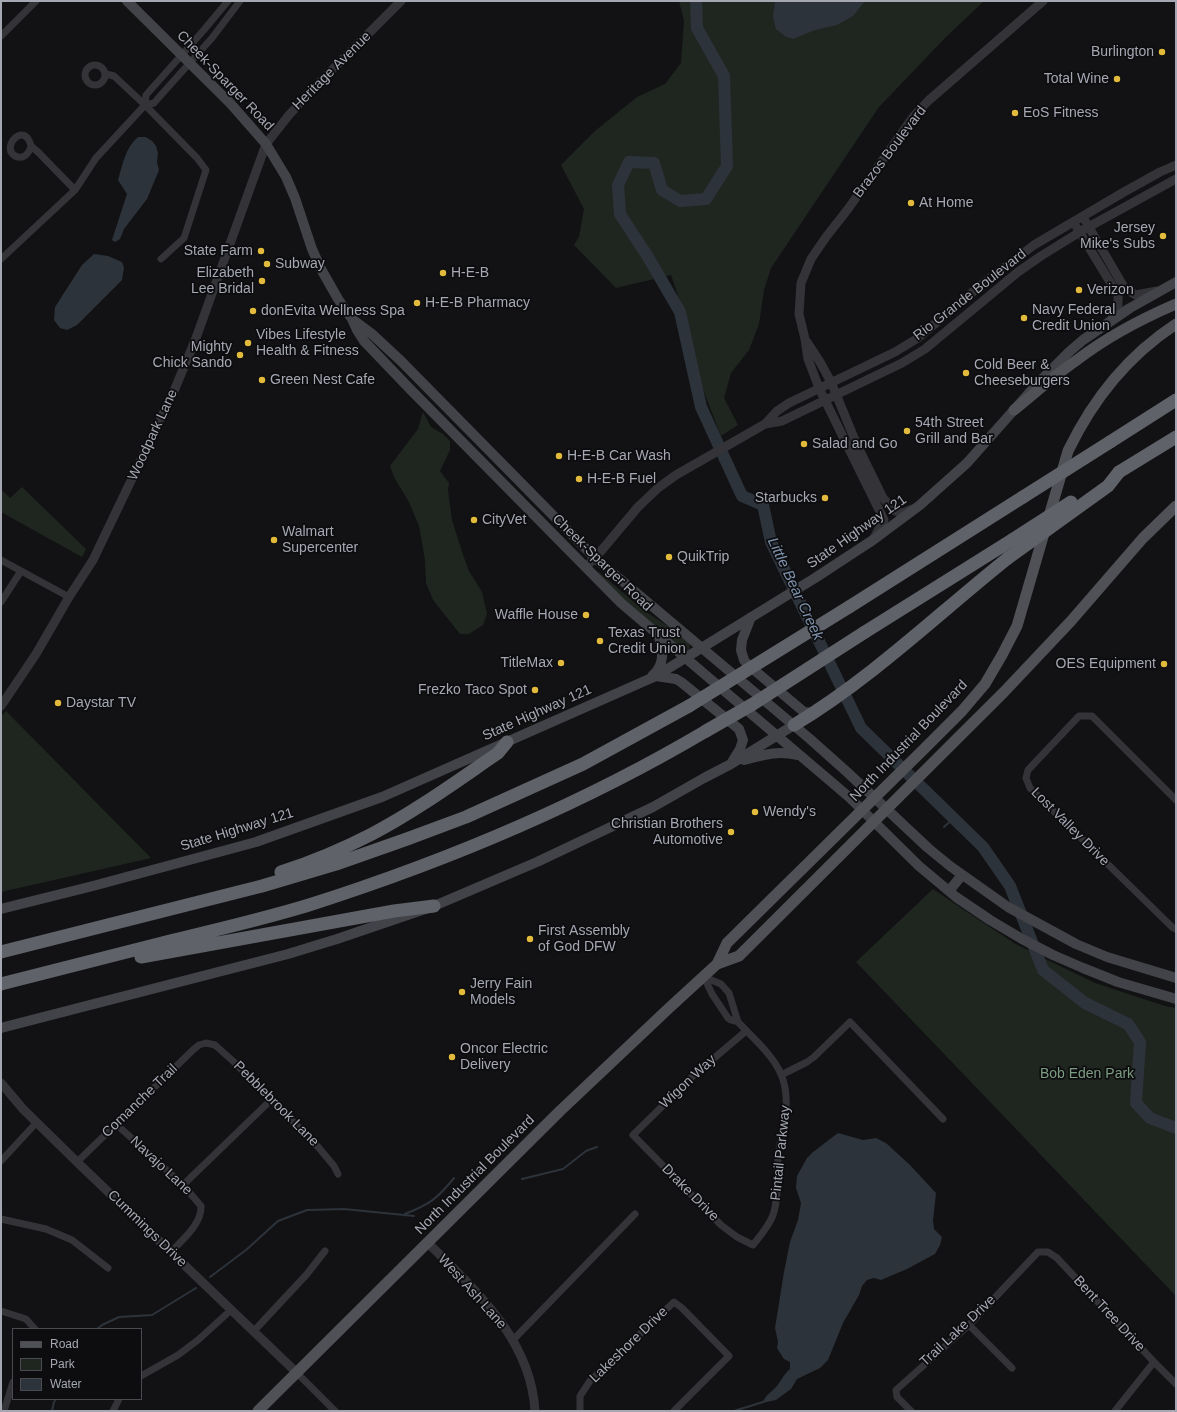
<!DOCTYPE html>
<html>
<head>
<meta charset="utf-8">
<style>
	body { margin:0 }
	#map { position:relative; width:1177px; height:1412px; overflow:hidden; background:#121214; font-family:Helvetica,sans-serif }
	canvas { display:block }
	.frame { position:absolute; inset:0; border:2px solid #a5a8b3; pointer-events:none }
	.legend { position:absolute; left:12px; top:1328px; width:130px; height:72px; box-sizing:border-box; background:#0d0d0f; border:1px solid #4a4b51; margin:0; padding:5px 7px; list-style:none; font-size:12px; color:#a5a8b3 }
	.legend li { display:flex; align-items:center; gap:8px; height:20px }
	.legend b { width:20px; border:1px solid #4a4b51 }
</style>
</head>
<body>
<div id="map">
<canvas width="1177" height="1412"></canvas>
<div class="frame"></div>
<ul class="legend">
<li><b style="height:5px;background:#505157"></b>Road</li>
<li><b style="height:11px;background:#1f2620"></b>Park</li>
<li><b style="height:11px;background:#2d333b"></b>Water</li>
</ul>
</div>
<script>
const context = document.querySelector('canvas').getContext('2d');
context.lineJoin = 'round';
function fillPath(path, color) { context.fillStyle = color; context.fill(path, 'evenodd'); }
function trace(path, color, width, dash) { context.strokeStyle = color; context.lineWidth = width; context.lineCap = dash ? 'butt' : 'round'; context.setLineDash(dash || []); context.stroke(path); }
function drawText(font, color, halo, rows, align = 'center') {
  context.font = font + ' Helvetica,sans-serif'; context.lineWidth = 3.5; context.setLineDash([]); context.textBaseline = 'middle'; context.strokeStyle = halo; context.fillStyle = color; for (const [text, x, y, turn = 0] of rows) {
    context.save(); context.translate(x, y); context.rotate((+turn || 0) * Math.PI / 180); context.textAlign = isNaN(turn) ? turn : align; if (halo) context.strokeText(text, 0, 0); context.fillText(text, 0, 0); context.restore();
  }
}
fillPath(new Path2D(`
	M 679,1 L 984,1 L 944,39 L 879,107 L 771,268 L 764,290 L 759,324 L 749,350 L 731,373 L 724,398 L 738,425 L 721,436 L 702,387 L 685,316 L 671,275 L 616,288 L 574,245 L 579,237 L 584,209 L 561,165 L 595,131 L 637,97 L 665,84 L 681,63 L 684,21 Z
	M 423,412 L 431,427 L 443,434 L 450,441 L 450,450 L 440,471 L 449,483 L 448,490 L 452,520 L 463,555 L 469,571 L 482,592 L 487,614 L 483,625 L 469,634 L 460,634 L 433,600 L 426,583 L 425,560 L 419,526 L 409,502 L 394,477 L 390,466 L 418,429 Z
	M 22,487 L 86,549 L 82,557 L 1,512 L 1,489 L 10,498 Z
	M 598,572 L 599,572 L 643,610 L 677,632 L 690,644 L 689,651 L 686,653 L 625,602 Z
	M 6,711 L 151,858 L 1,892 L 1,717 Z
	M 933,889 L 961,908 L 1014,943 L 1033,953 L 1095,983 L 1165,1006 L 1176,1008 L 1176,1296 L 856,962 Z`), '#1f2620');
fillPath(new Path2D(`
	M 775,1 L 865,1 L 853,16 L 837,25 L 815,30 L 793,39 L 785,36 L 776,29 L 773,17 Z
	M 138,137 L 146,137 L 152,141 L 156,146 L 158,153 L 157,162 L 159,170 L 147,199 L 124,229 L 120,239 L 115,242 L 112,240 L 127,194 L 118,180 C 123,164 125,148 138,137 Z
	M 94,254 L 108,256 L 122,262 L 124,268 L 122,280 L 77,325 L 67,330 L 60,328 L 54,320 L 55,307 L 82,265 Z
	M 838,1133 L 863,1140 L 876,1138 L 886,1143 L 910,1165 L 936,1193 L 933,1221 L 934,1229 L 942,1237 L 940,1245 L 935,1254 L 907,1269 L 881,1280 L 874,1278 L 867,1280 L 862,1286 L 859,1295 L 843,1323 L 828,1360 L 820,1368 L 797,1379 L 791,1389 L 776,1400 L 762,1403 C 766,1395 769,1394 775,1388 C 781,1382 783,1375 790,1369 L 790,1362 L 784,1359 L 777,1348 L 778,1342 L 775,1328 L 784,1272 L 790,1242 L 798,1220 L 801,1203 L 796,1188 L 797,1176 L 807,1158 L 813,1152 Z`), '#2d333b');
trace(new Path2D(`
	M 944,827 L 954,818
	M 522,1179 L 563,1169 L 586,1151 L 597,1147
	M 405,1214 C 430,1204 437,1199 454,1178
	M 210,1277 L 246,1250 L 278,1221 L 307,1210 L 344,1209 L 414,1216
	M 97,1329 L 102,1325 L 119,1317 L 152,1315 L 196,1288
	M 52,1411 L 54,1402 L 56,1399
	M 734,1411 L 763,1402`), '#2d333b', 2);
trace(new Path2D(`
	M 696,1 L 697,28 L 724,76 L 727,166 L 706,199 L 680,201 L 662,190 L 654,163 L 629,162 L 618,185 L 620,214 L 648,257 L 680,312 L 701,407 L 742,496 L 763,505 L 771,542 L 861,728 L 983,847 L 1010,886 L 1043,970 L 1085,1003 L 1128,1024 L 1140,1042 L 1136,1103 L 1150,1118 L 1176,1128`), '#2d333b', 12);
trace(new Path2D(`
	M 1,36 L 36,1
	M85 75a10 10 0 1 1 20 0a10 10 0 1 1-20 0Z
	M 106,74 L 114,76 L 145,105 L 197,158 L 206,170 L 184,238 L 161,259
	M 145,105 L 146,95 L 203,31 L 228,1
	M 31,146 C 29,154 23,160 15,156 C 0,147 25,120 31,146 L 38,152 L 75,190
	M 1,259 L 75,190 L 96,158 L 145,105 L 154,103 L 161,95 L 212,38 L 240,1
	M 1,560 L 69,597
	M 1,602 L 21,571
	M 1176,800 L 1092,716 L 1079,716 L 1028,770 L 1026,778 L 1030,788 L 1172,927 L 1176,929
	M 704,977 L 721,984 L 729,993 L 738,1022 L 731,1020 L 728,1018 L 712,994 Z
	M 738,1022 C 753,1038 772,1054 781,1074 C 793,1104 781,1128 778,1158 C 777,1176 779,1197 773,1215 C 769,1226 760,1236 753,1245 L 737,1237 L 721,1225 L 633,1135 L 693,1076 L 746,1031
	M 781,1075 L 807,1062 L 814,1057 L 850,1022 L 943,1119
	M 116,1124 L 183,1185 L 201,1206 C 202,1224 182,1240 171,1252
	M 1,1161 L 37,1122
	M 77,1162 L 194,1049 L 199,1045 L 206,1043 L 215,1045 L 234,1062 L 319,1148 L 334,1166 L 338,1174
	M 183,1185 L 271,1100
	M 1,1219 L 46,1229 L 72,1240 L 108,1268
	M 1,1311 L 26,1319 L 35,1329
	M 969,1325 L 1012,1368
	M 253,1332 L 307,1274 L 325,1251
	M 513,1340 L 635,1214
	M 296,1372 L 335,1411
	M 141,1376 L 178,1355 L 198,1340 L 231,1310
	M 4,1411 L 13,1382
	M 113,1411 L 119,1399
	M 580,1411 L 580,1396 L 590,1381 L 674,1302 L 682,1308 L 729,1356 L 674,1411
	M 911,1411 L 897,1397 L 896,1390 L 969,1325 L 1038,1252 L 1048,1252 L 1057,1258 L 1154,1362 L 1176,1384
	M 1115,1411 L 1154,1362`), '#343438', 7);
trace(new Path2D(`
	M 1086,222 L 1125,289 L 1136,295 L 1157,291
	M 1077,228 L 1118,295 L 1118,306 L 1110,322
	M 807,342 L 820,362 L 831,382 L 857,445 L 883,498 L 895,511 L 903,513 L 912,509
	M 765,424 L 777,411 L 789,403 L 895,352 L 918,338 L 981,285 L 1034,245 L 1124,192 L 1160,172 L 1176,165
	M 874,538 L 884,520 L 819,388 L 808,359 L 805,339 L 799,314 L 801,283 L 811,259 L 826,237 L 848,209 L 913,117 L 928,101 L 1043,1
	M 586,567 L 601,551 L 638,507 L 658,488 L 676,475 L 765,424 L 782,421 L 902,363 L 925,349 L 1018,272 L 1041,256 L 1083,230 L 1176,179
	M 1,706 L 36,654 L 69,597 L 93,560 L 174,391 L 196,338 L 266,144 L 289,115 L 318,84 L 401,1
	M 1,1083 L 23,1109 L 77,1162 L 296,1372
	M 428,1243 C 475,1290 531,1339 535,1411`), '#343438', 9);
trace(new Path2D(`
	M 127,1 L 230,103 L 266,144 L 286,177 L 295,198 L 312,249 L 321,269 L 338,299 L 352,319 L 357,330 L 364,341 L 409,388 L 621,603 L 849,797 L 919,866 L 956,897 L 990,920 L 1022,939 L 1053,955 L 1083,968 L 1118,982 L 1176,999
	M 352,319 L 372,334 L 401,361 L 595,558 L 810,739 L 847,772 L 928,848 L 950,866 L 1008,907 L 1076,944 L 1107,957 L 1176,978
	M 751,617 L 742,640 L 741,650 L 744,660 L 747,664 L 804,712 L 814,713
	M 652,676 C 664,666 664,651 659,637
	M 656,676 L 676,679 L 681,682 L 739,729 L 743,740 L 740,749 L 732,762
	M 744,760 C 763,755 778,750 797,755
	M 949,891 L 962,875
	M 1,909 L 93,886 L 256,842 L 382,797 L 656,676 L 815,578 L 873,540 L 920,505 L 967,463 L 1037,384 L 1069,352 L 1083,340 L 1130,308 L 1176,282
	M 1,1028 L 288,954 L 337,939 L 434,906 L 537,862 L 653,807 L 704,778 L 731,764 L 794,725`), '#424348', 10);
trace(new Path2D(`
	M 1014,410 C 1035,393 1055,375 1077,360 C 1107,337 1141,319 1176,304
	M 717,964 L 727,943 L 924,749 L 962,711 L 985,684 L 1002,655 L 1017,626 L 1068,451 C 1093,399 1127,356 1176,324
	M 258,1411 L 560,1111 L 668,1009 L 717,964 L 739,956 L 1004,692 L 1071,621 L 1143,538 L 1176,506`), '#505157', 11);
trace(new Path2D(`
	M 1110,442 L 1176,400
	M 1119,472 L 1176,437
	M 849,607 L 1023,497
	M 865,632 L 1012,540
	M 794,725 C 872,678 938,614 1008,558
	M 281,872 C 312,862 343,849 372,834 C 416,811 457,781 498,753 L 507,742
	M 1,952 L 262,886 L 336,864 L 407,839 L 466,817 L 583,764 L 689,706
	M 141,957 L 394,911 L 434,906
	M 1,984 C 57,970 113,956 170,941 C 216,930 263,919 309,905 C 447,861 581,805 706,731`), '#606269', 13);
trace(new Path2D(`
	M 1023,497 L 1110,442
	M 1012,540 L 1071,502
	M 1008,558 L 1108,486 L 1119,472
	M 689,706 L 849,607
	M 706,731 L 753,704 L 865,632`), '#606269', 13);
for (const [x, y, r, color] of [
	[1162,52,4,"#e2bb3c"],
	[1117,79,4,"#e2bb3c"],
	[1015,113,4,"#e2bb3c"],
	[911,203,4,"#e2bb3c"],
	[1163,236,4,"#e2bb3c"],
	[261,251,4,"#e2bb3c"],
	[267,264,4,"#e2bb3c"],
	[443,273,4,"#e2bb3c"],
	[262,281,4,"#e2bb3c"],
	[1079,290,4,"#e2bb3c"],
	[417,303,4,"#e2bb3c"],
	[253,311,4,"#e2bb3c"],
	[1024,318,4,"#e2bb3c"],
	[248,343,4,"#e2bb3c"],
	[240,355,4,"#e2bb3c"],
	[966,373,4,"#e2bb3c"],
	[262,380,4,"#e2bb3c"],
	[907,431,4,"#e2bb3c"],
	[804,444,4,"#e2bb3c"],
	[559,456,4,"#e2bb3c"],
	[579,479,4,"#e2bb3c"],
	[825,498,4,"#e2bb3c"],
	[474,520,4,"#e2bb3c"],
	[274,540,4,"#e2bb3c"],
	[669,557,4,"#e2bb3c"],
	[586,615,4,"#e2bb3c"],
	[600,641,4,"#e2bb3c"],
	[561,663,4,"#e2bb3c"],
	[1164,664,4,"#e2bb3c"],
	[535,690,4,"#e2bb3c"],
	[58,703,4,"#e2bb3c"],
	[755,812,4,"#e2bb3c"],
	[731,832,4,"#e2bb3c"],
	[530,939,4,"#e2bb3c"],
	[462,992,4,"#e2bb3c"],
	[452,1057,4,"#e2bb3c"]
]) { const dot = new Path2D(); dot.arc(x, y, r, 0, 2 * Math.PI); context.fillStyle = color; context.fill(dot); trace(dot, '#0d0d0f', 1.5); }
drawText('14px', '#a5a8b3', '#0d0d0f', [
	["Burlington",1154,52,"right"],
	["Total Wine",1109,79,"right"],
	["EoS Fitness",1023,113],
	["At Home",919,203],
	["Jersey",1155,228,"right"],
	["Mike's Subs",1155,244,"right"],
	["State Farm",253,251,"right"],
	["Subway",275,264],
	["Elizabeth",254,273,"right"],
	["Lee Bridal",254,289,"right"],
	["H-E-B",451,273],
	["Verizon",1087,290],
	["H-E-B Pharmacy",425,303],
	["Navy Federal",1032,310],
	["Credit Union",1032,326],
	["donEvita Wellness Spa",261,311],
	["Vibes Lifestyle",256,335],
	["Health & Fitness",256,351],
	["Mighty",232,347,"right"],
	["Chick Sando",232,363,"right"],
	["Cold Beer &",974,365],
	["Cheeseburgers",974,381],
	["Green Nest Cafe",270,380],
	["54th Street",915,423],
	["Grill and Bar",915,439],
	["Salad and Go",812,444],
	["H-E-B Car Wash",567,456],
	["H-E-B Fuel",587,479],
	["Starbucks",817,498,"right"],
	["CityVet",482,520],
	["Walmart",282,532],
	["Supercenter",282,548],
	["QuikTrip",677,557],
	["Waffle House",578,615,"right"],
	["Texas Trust",608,633],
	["Credit Union",608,649],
	["TitleMax",553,663,"right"],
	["OES Equipment",1156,664,"right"],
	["Frezko Taco Spot",527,690,"right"],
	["Daystar TV",66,703],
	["Wendy's",763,812],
	["Christian Brothers",723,824,"right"],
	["Automotive",723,840,"right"],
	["First Assembly",538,931],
	["of God DFW",538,947],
	["Jerry Fain",470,984],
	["Models",470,1000],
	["Oncor Electric",460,1049],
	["Delivery",460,1065]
], 'left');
drawText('14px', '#a5a8b3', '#0d0d0f', [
	["Heritage Avenue",332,71,-45],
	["Cheek-Sparger Road",225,81,46],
	["Brazos Boulevard",890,152,-53],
	["Rio Grande Boulevard",970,295,-38],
	["Woodpark Lane",153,435,-65],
	["State Highway 121",857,532,-35],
	["Cheek-Sparger Road",602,563,44],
	["State Highway 121",537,713,-24],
	["North Industrial Boulevard",909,741,-46],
	["Lost Valley Drive",1070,827,45],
	["State Highway 121",237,830,-17],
	["Wigon Way",688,1082,-43],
	["Comanche Trail",140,1101,-44],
	["Pebblebrook Lane",276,1104,45],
	["Pintail Parkway",781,1153,-84],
	["Navajo Lane",161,1166,43],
	["North Industrial Boulevard",475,1175,-45],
	["Drake Drive",690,1193,45],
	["Cummings Drive",147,1229,44],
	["West Ash Lane",472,1292,48],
	["Bent Tree Drive",1109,1314,47],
	["Trail Lake Drive",958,1331,-43],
	["Lakeshore Drive",629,1345,-44]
]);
drawText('14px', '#7d9d82', '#0d0d0f', [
	["Bob Eden Park",1087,1074]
]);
drawText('italic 15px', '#7e92ac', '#0d0d0f', [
	["Little Bear Creek",795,589,65]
]);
</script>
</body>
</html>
